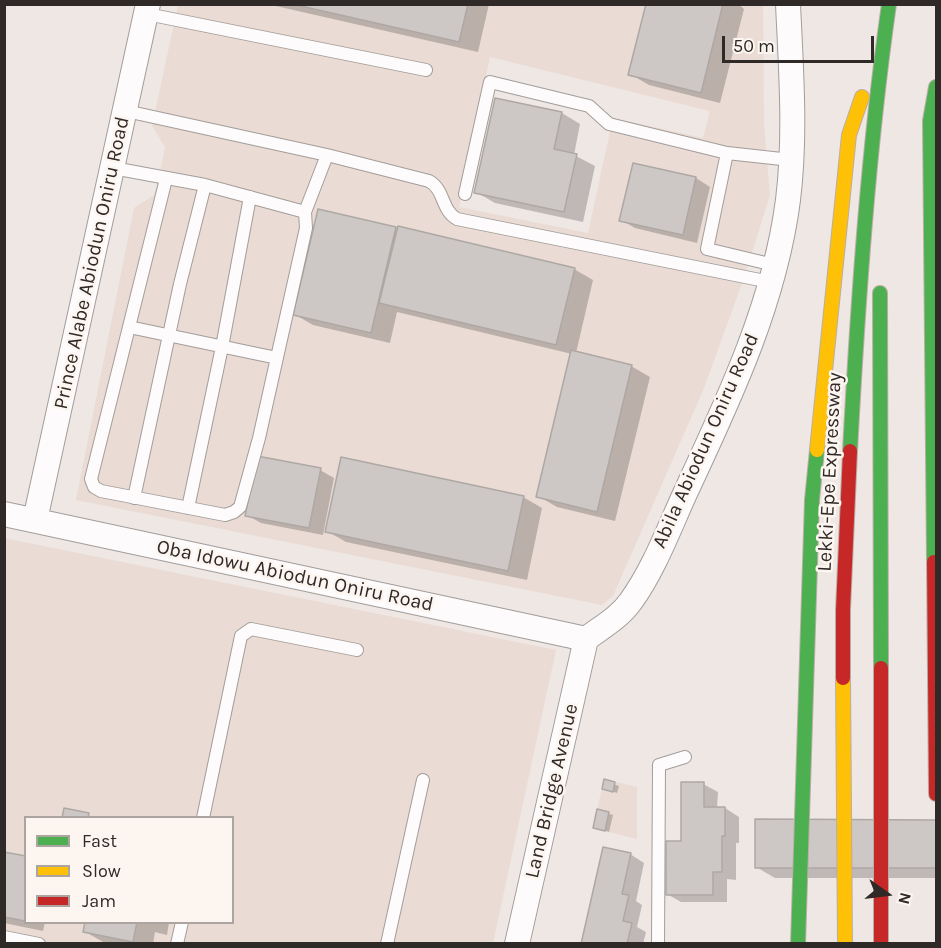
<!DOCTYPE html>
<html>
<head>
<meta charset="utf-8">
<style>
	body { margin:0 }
	#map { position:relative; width:941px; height:948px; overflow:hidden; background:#efe7e4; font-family:Karla,sans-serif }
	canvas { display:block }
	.frame { position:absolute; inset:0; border:6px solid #2f2a27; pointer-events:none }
	.legend { position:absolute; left:24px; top:816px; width:210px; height:108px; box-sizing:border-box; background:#fdf5f0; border:2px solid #aba4a0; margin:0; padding:8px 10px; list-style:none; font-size:18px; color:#2f2a27 }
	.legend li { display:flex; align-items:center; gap:12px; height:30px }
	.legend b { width:30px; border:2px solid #aba4a0 }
	.north { position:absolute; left:857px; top:864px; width:60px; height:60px; -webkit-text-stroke:4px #fdf5f0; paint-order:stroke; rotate:104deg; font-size:16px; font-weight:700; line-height:24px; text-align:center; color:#2f2a27 }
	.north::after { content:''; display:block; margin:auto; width:21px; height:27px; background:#2f2a27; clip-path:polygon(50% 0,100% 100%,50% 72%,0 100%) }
	.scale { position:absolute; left:722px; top:36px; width:152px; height:27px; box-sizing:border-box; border:3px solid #2f2a27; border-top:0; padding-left:8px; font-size:18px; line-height:21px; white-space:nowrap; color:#2f2a27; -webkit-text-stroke:4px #fdf5f0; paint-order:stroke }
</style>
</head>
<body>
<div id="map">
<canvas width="941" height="948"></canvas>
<div class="frame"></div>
<ul class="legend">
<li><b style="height:8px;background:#4caf50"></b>Fast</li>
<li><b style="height:8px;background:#ffc107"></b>Slow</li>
<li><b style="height:8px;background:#c62828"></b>Jam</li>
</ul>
<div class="north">N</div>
<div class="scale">50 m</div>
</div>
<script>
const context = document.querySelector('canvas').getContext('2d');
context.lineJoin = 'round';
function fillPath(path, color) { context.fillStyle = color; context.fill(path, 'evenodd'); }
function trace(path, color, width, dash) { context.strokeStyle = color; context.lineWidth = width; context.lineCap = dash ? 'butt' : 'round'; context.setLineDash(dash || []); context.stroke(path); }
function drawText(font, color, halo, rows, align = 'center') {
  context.font = font + ' Karla,sans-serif'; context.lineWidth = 5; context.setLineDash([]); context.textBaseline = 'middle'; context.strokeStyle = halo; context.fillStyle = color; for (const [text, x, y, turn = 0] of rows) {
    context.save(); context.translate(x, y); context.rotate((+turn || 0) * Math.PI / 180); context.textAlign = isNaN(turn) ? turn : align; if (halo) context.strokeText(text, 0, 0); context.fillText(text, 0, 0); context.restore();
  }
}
fillPath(new Path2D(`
	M 178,5 L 763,5 L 764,124 L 770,195 L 744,278 L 704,388 L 613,596 L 602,605 L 76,500 L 134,208 L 154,195 L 159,177 L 165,147 L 152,126 ZM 490,57 L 710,111 L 703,138 L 613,118 L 588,233 L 459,207 Z
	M 4,538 L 556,650 L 493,943 L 5,943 ZM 26,818 L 232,818 L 232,922 L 26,922 Z
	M 604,779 L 637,787 L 637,839 L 593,828 Z`), '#eadbd4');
fillPath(new Path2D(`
	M 267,4 L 489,4 L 478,52 Z
	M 648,4 L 738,4 L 744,9 L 720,103 L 649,85 L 630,74 Z
	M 562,113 L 580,124 L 574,155 L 595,166 L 583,222 L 495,203 L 476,192 Z
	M 634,164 L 696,178 L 710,187 L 697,243 L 635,228 L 621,220 Z
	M 395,229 L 574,269 L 593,280 L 576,353 L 631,366 L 650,377 L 615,521 L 557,507 L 538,496 L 572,354 L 397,312 L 390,343 L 313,325 L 294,314 Z
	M 320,470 L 334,478 L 323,535 L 261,523 L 247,515 Z
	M 523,497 L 542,508 L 527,580 L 346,542 L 327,531 Z
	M 605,781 L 619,786 L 617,793 L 604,788 Z
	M 703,784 L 718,792 L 717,808 L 725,808 L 739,817 L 739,843 L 736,843 L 736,880 L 727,879 L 727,902 L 681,902 L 667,894 L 682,842 Z
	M 598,811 L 613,815 L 609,832 L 595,827 Z
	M 757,821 L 936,821 L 936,878 L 775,878 L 756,867 Z
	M 4,853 L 26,857 L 26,922 L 45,922 L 43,931 L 4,923 Z
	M 630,854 L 644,863 L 636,901 L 642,905 L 637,927 L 646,932 L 643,944 L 583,944 Z
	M 86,922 L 169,922 L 167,935 L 155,932 L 153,944 L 103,942 L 84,931 Z`), '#0003');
const building = new Path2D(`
	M 292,4 L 468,4 L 459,42 Z
	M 646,4 L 723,4 L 701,93 L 628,75 Z
	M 495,98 L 562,112 L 554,149 L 577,154 L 564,212 L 474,193 Z
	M 633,163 L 696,177 L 683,235 L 619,221 Z
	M 318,209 L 396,227 L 371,333 L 293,315 Z
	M 398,226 L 575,268 L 556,345 L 379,303 Z
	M 571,350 L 632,365 L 597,512 L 536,497 Z
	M 257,456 L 321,468 L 309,528 L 245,516 Z
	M 341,457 L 524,496 L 508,571 L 325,532 Z
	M 604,779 L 615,782 L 613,792 L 602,789 Z
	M 681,782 L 704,782 L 704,807 L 725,807 L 725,836 L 722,836 L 722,872 L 713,872 L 713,895 L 666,895 L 666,841 L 681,841 Z
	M 64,808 L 89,813 L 88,818 L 62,818 Z
	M 597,809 L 609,812 L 605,831 L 593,828 Z
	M 755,819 L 936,820 L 936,868 L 755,868 Z
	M 603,847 L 631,853 L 622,894 L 629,895 L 623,921 L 632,923 L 627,944 L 581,944 Z
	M 4,852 L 26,856 L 25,921 L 4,917 Z
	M 85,922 L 137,922 L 133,942 L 83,932 Z`);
fillPath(building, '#cdc8c5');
trace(building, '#aea8a5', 1.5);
const lane = new Path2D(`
	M 147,14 L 426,70
	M 126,111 L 327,155
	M 727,153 L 707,249 L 774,265
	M 113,168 L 205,185 L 305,212 L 306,228 L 259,438 L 240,507 L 234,512 L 225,515 L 101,491 L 94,487 L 91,479 L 166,179
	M 465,194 L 490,82 L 589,106 L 609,124 L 727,153 L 791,160
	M 305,212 L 327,155 L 429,181 C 445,190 441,210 457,219 L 770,282
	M 129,327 L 277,358
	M 134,498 L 180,284 L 205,185
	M 188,508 L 222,347 L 250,197
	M 203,818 L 241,636 L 251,629 L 357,650
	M 4,937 L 39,944
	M 177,944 L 182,922
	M 387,944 L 423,780
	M 658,944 L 659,765 L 685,757`);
const street = new Path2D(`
	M 4,514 L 586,639
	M 35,520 L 148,4
	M 586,639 C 602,627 620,617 631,601 C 655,568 671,523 688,487 C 731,395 775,301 788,200 C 796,135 791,70 788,4
	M 517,944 L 586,639`);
const fast = new Path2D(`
	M 880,293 L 881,668
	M 850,451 C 858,301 868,152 889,4
	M 934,562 L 930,121 L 936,87
	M 798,944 L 812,500 L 817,450`);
const slow = new Path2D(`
	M 817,450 L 849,135 L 862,97
	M 843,678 L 845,944`);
const jam = new Path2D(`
	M 934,562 L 936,794
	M 881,668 L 881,944
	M 843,678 L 843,610 L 850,451`);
trace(lane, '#a39d9a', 14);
trace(street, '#a39d9a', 26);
trace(fast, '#bbada6', 16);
trace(slow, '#bbada6', 16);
trace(jam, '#bbada6', 16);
trace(lane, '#fdfbfb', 12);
trace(street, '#fdfbfb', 24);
trace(fast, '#4caf50', 14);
trace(slow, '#ffc107', 14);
trace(jam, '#c62828', 14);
drawText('20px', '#2f2a27', '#fdf5f0', [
	["Prince Alabe Abiodun Oniru Road",92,263,-78],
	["Abila Abiodun Oniru Road",706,441,-66],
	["Lekki-Epe Expressway",830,472,-87],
	["Oba Idowu Abiodun Oniru Road",295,576,12],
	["Land Bridge Avenue",552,791,-77]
]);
</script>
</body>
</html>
